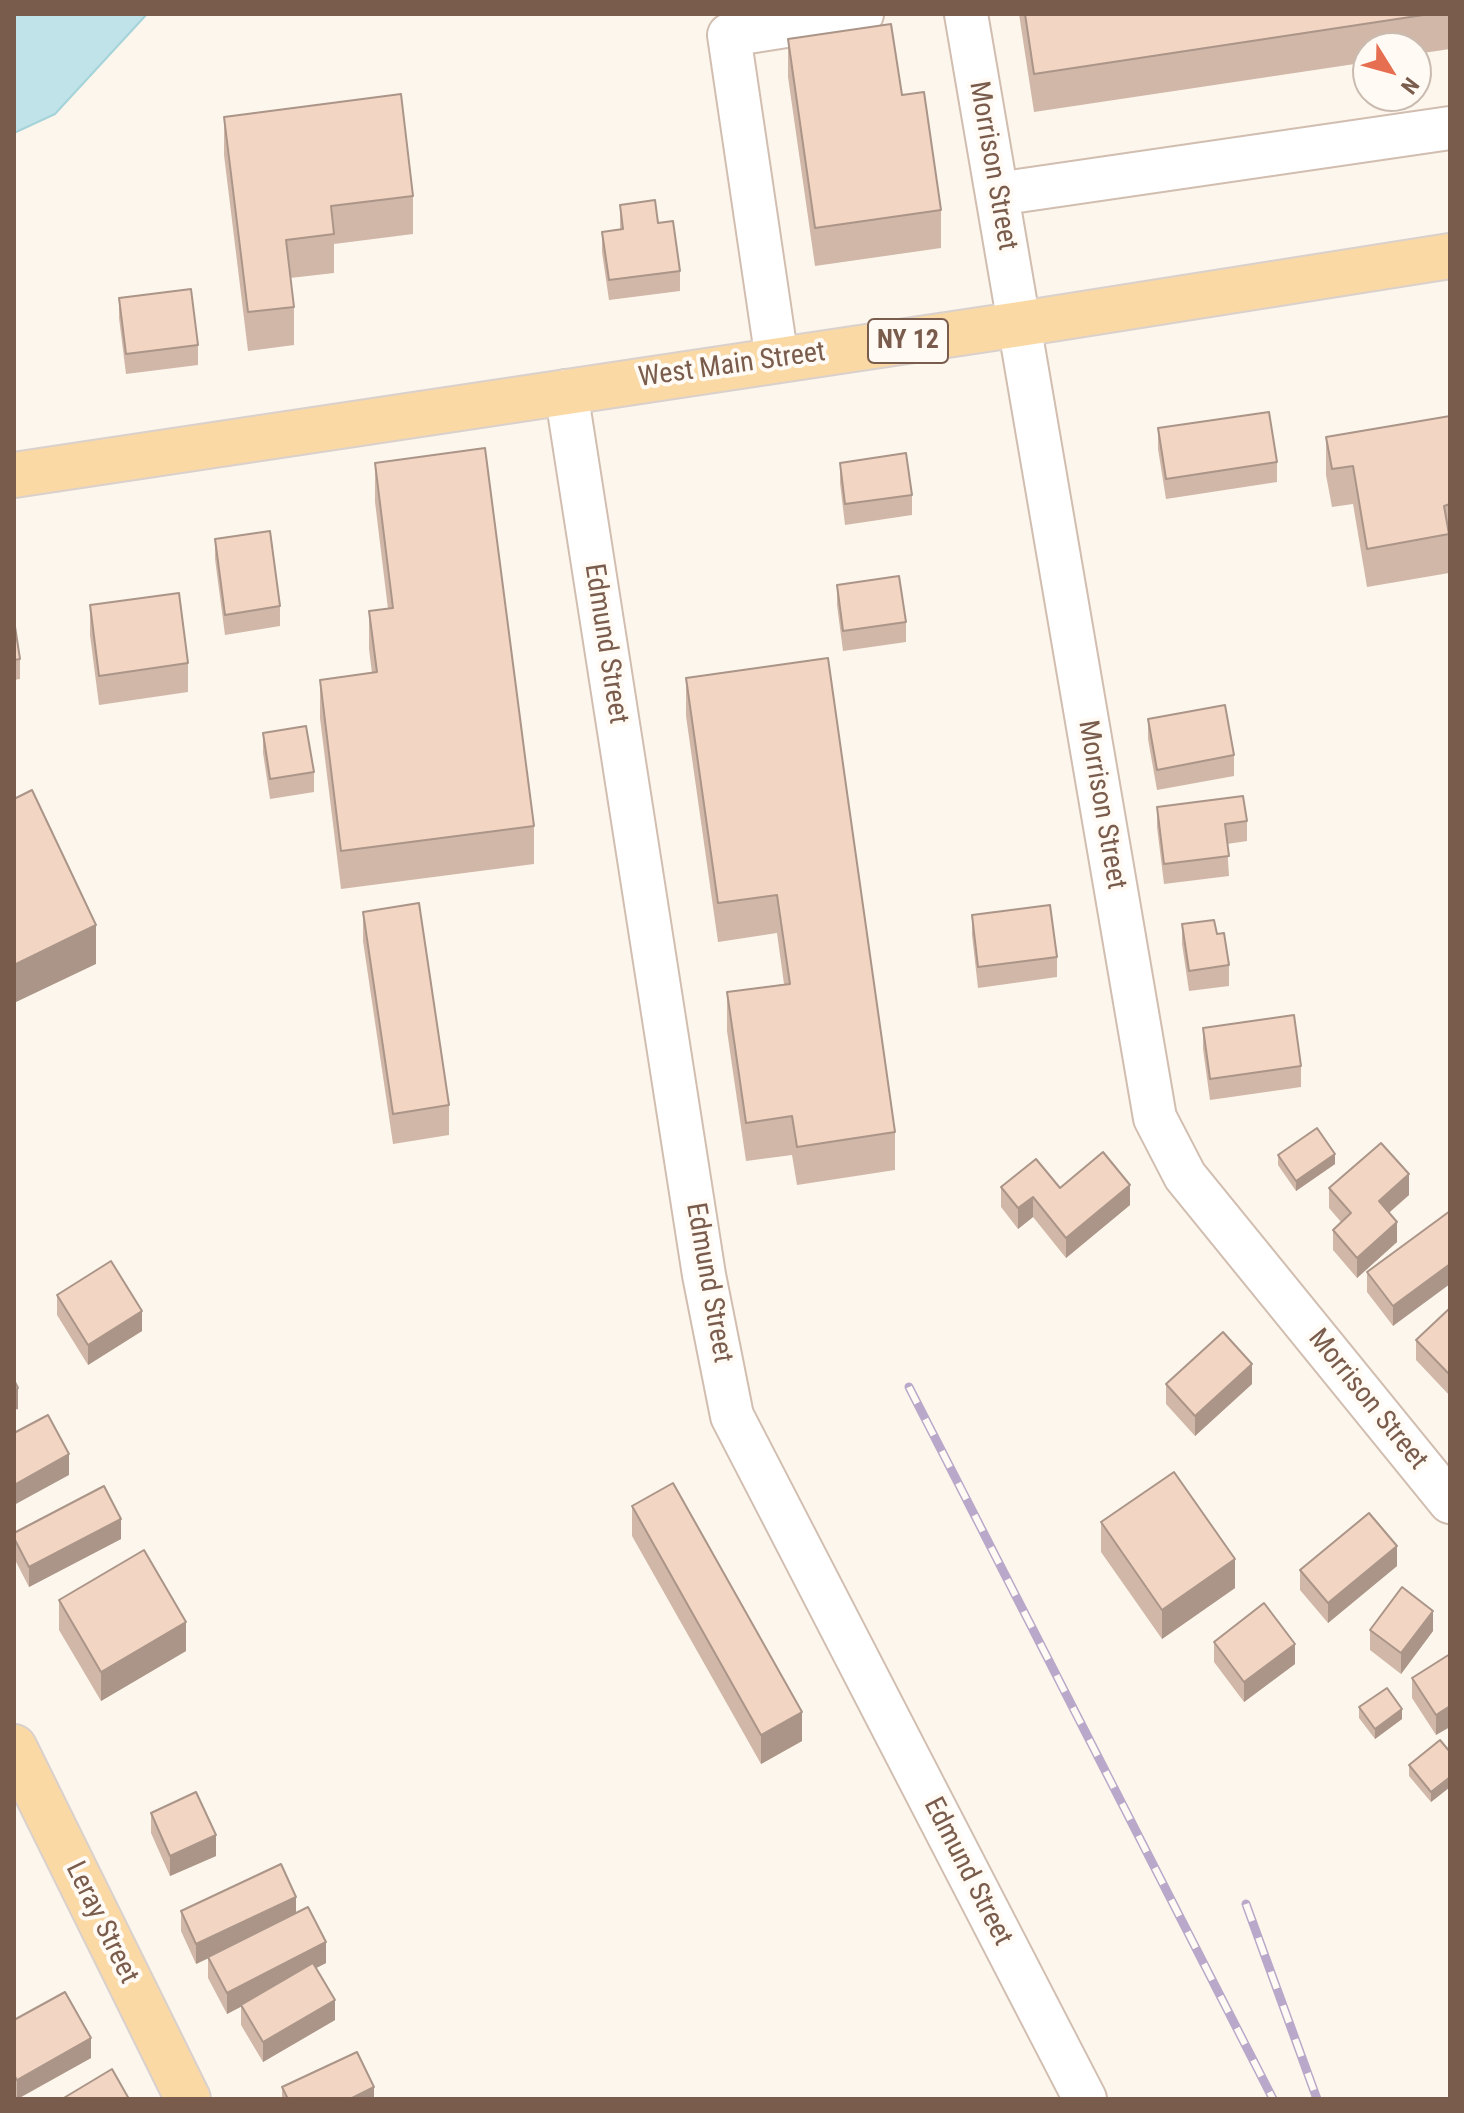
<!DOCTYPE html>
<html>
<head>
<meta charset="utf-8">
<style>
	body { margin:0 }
	#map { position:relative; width:1464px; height:2113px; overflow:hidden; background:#fdf6ec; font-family:"Roboto Condensed",sans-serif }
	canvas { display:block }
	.frame { position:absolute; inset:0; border:16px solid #7a5c4d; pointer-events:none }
	.north { position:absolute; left:1352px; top:32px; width:80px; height:80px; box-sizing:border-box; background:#fffaf3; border:2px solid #cabbb1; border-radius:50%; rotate:127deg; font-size:22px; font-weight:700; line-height:32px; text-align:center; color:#7a5c4d }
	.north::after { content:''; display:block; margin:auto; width:28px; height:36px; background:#e76f51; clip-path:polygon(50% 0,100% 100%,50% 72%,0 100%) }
</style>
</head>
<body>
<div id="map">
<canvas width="1464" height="2113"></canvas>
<div class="frame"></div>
<div class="north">N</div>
</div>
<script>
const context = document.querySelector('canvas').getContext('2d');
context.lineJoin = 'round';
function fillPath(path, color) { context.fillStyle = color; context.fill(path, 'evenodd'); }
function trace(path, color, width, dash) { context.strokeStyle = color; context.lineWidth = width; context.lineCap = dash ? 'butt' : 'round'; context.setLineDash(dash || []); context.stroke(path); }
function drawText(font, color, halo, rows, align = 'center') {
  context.font = font + ' "Roboto Condensed",sans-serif'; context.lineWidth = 8; context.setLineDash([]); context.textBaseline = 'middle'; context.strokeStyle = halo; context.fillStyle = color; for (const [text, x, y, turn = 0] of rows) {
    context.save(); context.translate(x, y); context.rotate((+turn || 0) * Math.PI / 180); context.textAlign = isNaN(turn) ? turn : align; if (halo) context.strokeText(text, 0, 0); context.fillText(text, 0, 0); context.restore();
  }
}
const water = new Path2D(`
	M 14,14 L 147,14 L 55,114 L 14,133 Z`);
fillPath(water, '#bfe3e8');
trace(water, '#a5d3da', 2);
const minor = new Path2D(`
	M 966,14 L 1155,1118 L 1185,1176 L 1450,1502
	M 997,194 L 1450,128
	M 777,360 L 729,35 L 862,14
	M 566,391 L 704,1275 L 732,1416 L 1085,2099`);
const major = new Path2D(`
	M 14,475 L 1020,324 L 1450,256
	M 14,1747 L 188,2099`);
trace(minor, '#d1beb0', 46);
trace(major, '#dad1cd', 48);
trace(minor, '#fff', 42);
trace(major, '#fbd9a5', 44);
const rail = new Path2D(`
	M 909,1387 L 1273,2099
	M 1246,1904 L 1317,2099`);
trace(rail, '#b9a8c9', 9);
trace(rail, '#fffaf3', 6, [18]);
fillPath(new Path2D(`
	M 1019,14 L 1450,14 L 1450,49 L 1416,54 L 1416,48 L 1368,48 L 1368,62 L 1034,112 Z
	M 788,39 L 902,95 L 941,210 L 941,248 L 815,266 L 788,77 Z
	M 224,117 L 413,196 L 413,234 L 334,244 L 334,273 L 290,278 L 294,307 L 294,345 L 248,351 L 224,155 Z
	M 620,205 L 658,223 L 680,271 L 680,291 L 609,300 L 602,252 L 602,232 L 620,229 Z
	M 119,298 L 198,345 L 198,365 L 126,374 L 119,318 Z
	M 1450,416 L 1450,543 L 1449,543 L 1449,573 L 1367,587 L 1353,504 L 1332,507 L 1326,475 L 1326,437 Z
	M 1158,428 L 1277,462 L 1277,482 L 1166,499 L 1158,449 Z
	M 375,463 L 534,826 L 534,864 L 341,889 L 320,718 L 320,680 L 372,673 L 369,649 L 369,611 L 388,609 L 375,502 Z
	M 840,463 L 912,495 L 912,515 L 845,525 L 840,483 Z
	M 215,539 L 280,606 L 280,626 L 225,635 L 215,559 Z
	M 837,585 L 906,622 L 906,642 L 843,651 L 837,605 Z
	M 90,605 L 188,663 L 188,692 L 99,705 L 90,635 Z
	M 14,620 L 20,659 L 20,679 L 14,680 Z
	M 686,678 L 895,1132 L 895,1170 L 797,1185 L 792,1155 L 746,1161 L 727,1031 L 727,992 L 784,984 L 777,933 L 718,942 L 686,716 Z
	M 1148,719 L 1234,755 L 1234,776 L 1157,790 L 1148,739 Z
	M 263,733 L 314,772 L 314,792 L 270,799 L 263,753 Z
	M 1157,807 L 1247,821 L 1247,841 L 1227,844 L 1229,876 L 1164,884 L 1157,827 Z
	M 363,912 L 449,1105 L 449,1135 L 393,1144 L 363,941 Z
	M 972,915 L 1057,957 L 1057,977 L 978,988 L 972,935 Z
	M 1182,924 L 1217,934 L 1229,965 L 1229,986 L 1189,991 L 1182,944 Z
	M 1203,1028 L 1301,1066 L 1301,1087 L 1210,1100 L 1203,1049 Z
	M 1278,1155 L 1335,1164 L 1296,1191 L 1278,1165 Z
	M 1001,1187 L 1060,1188 L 1130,1205 L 1066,1258 L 1033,1217 L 1018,1229 L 1001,1207 Z
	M 1329,1188 L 1409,1195 L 1389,1213 L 1397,1242 L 1357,1278 L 1333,1250 L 1333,1230 L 1341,1222 L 1329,1208 Z
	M 1450,1211 L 1393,1326 L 1367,1292 L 1367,1272 Z
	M 57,1295 L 142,1331 L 88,1365 L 57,1315 Z
	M 1450,1308 L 1450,1396 L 1416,1360 L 1416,1340 Z
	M 1166,1384 L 1252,1384 L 1195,1436 L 1166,1404 Z
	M 632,1506 L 802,1741 L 761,1764 L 632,1536 Z
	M 1101,1522 L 1235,1588 L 1162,1639 L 1101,1552 Z
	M 14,1533 L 121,1539 L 29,1587 L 14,1558 Z
	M 1397,1566 L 1328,1623 L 1300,1590 L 1300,1570 Z
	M 59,1600 L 186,1651 L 101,1701 L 59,1630 Z
	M 1370,1630 L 1433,1631 L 1401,1674 L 1370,1650 Z
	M 1214,1642 L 1295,1664 L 1244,1702 L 1214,1662 Z
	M 1450,1654 L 1436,1735 L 1412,1698 L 1412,1678 Z
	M 1359,1707 L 1402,1719 L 1375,1739 L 1359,1718 Z
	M 1450,1752 L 1450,1787 L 1431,1802 L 1409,1776 L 1409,1765 Z
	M 151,1813 L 216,1856 L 170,1876 L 151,1833 Z
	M 181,1911 L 296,1913 L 326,1963 L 316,1968 L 335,2020 L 263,2062 L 241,2025 L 241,2006 L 227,2014 L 208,1978 L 208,1958 L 196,1964 L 181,1931 Z
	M 14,2020 L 91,2058 L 18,2099 L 16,2099 L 14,2095 Z
	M 282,2087 L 374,2099 L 282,2099 Z`), '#d1b7a8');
fillPath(new Path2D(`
	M 96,925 L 96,964 L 14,1003 L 14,965 Z
	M 1335,1154 L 1335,1164 L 1296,1191 L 1296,1181 Z
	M 1409,1174 L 1409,1195 L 1379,1221 L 1379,1201 Z
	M 1130,1185 L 1130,1205 L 1066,1258 L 1066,1238 Z
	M 1033,1197 L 1033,1217 L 1018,1229 L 1018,1208 Z
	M 1397,1222 L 1397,1242 L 1357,1278 L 1357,1258 Z
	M 1450,1264 L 1450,1284 L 1393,1326 L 1393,1306 Z
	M 142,1311 L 142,1331 L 88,1365 L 88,1345 Z
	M 1252,1364 L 1252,1384 L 1195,1436 L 1195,1416 Z
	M 18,1388 L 18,1409 L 14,1410 L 14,1390 Z
	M 69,1454 L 69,1475 L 14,1505 L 14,1485 Z
	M 121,1519 L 121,1539 L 29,1587 L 29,1567 Z
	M 1397,1546 L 1397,1566 L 1328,1623 L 1328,1603 Z
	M 1235,1559 L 1235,1588 L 1162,1639 L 1162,1610 Z
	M 1433,1611 L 1433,1631 L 1401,1674 L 1401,1653 Z
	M 186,1622 L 186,1651 L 101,1701 L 101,1672 Z
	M 1295,1644 L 1295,1664 L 1244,1702 L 1244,1682 Z
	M 1450,1706 L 1450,1727 L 1436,1735 L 1436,1715 Z
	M 1402,1709 L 1402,1719 L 1375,1739 L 1375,1729 Z
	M 802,1712 L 802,1741 L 761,1764 L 761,1735 Z
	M 1450,1777 L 1450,1787 L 1431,1802 L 1431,1792 Z
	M 216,1835 L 216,1856 L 170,1876 L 170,1856 Z
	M 296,1897 L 296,1917 L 196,1964 L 196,1944 Z
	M 326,1942 L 326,1963 L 227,2014 L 227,1993 Z
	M 335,2000 L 335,2020 L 263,2062 L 263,2042 Z
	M 91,2038 L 91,2058 L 17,2099 L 17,2080 Z
	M 374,2087 L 374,2099 L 350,2099 Z`), '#aa9588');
const building = new Path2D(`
	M 1025,14 L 1430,14 L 1034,74 Z
	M 891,24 L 902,95 L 924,92 L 941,210 L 815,228 L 788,39 Z
	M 401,94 L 413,196 L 331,206 L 334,234 L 286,240 L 294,307 L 248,312 L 224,117 Z
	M 655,200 L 658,223 L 673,221 L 680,271 L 609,280 L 602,232 L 623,229 L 620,205 Z
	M 191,289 L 198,345 L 126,354 L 119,298 Z
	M 1269,412 L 1277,462 L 1166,479 L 1158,428 Z
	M 1450,416 L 1450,504 L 1444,506 L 1449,534 L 1367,549 L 1353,466 L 1332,469 L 1326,437 Z
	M 485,448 L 534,826 L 341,851 L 320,680 L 377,672 L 369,611 L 393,608 L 375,463 Z
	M 906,453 L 912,495 L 845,504 L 840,463 Z
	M 270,531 L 280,606 L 225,615 L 215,539 Z
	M 899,576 L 906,622 L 843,631 L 837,585 Z
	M 179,593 L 188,663 L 99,676 L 90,605 Z
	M 14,620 L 20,659 L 14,660 Z
	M 828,658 L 895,1132 L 797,1147 L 792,1116 L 746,1123 L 727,992 L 790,984 L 777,895 L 718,903 L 686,678 Z
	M 1225,705 L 1234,755 L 1157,770 L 1148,719 Z
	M 306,726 L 314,772 L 270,779 L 263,733 Z
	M 32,790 L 96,925 L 14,965 L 14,799 Z
	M 1243,796 L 1247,821 L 1225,824 L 1229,856 L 1164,864 L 1157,807 Z
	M 419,903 L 449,1105 L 393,1114 L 363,912 Z
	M 1050,905 L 1057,957 L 978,967 L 972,915 Z
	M 1214,920 L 1217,934 L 1224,933 L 1229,965 L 1189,971 L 1182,924 Z
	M 1294,1015 L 1301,1066 L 1210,1079 L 1203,1028 Z
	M 1317,1128 L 1335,1154 L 1296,1181 L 1278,1155 Z
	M 1381,1143 L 1409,1174 L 1379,1201 L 1397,1222 L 1357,1258 L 1333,1230 L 1351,1213 L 1329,1188 Z
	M 1103,1152 L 1130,1185 L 1066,1238 L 1033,1197 L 1018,1208 L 1001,1187 L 1036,1159 L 1060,1188 Z
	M 1450,1211 L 1450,1264 L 1393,1306 L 1367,1272 Z
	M 111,1261 L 142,1311 L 88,1345 L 57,1295 Z
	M 1450,1308 L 1450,1375 L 1416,1340 Z
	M 1223,1332 L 1252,1364 L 1195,1416 L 1166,1384 Z
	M 14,1380 L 18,1388 L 14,1390 Z
	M 48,1415 L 69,1454 L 14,1485 L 14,1433 Z
	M 1174,1472 L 1235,1559 L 1162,1610 L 1101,1522 Z
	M 673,1483 L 802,1712 L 761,1735 L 632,1506 Z
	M 104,1486 L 121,1519 L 29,1567 L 14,1538 L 14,1533 Z
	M 1369,1513 L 1397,1546 L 1328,1603 L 1300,1570 Z
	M 144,1550 L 186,1622 L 101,1672 L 59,1600 Z
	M 1402,1587 L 1433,1611 L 1401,1653 L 1370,1630 Z
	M 1264,1603 L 1295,1644 L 1244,1682 L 1214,1642 Z
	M 1450,1654 L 1450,1706 L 1436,1715 L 1412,1678 Z
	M 1387,1688 L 1402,1709 L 1375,1729 L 1359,1707 Z
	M 1440,1740 L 1450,1752 L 1450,1777 L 1431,1792 L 1409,1765 Z
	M 196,1792 L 216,1835 L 170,1856 L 151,1813 Z
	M 281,1864 L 296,1897 L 196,1944 L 181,1911 Z
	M 308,1907 L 326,1942 L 227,1993 L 208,1957 Z
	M 313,1963 L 335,2000 L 263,2042 L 241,2005 Z
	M 65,1992 L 91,2038 L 17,2080 L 14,2075 L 14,2020 Z
	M 357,2052 L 374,2087 L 350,2099 L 288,2099 L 282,2087 Z
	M 112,2069 L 129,2099 L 62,2099 Z`);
fillPath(building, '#f3d5c3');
trace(building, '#aa9588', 2);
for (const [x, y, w] of [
	[908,341,80]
]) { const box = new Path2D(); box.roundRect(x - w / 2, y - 22, w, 44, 6); context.fillStyle = '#fffaf3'; context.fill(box); trace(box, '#7a5c4d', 2); }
drawText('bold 26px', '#7a5c4d', null, [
	["NY 12",908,341]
]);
drawText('28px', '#7a5c4d', '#fffaf3', [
	["Morrison Street",992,166,80],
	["West Main Street",732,366,-8],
	["Edmund Street",605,644,81],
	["Morrison Street",1101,805,80],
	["Edmund Street",708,1283,80],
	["Morrison Street",1367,1400,51],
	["Edmund Street",967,1872,63],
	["Leray Street",101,1923,64]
]);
</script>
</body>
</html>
